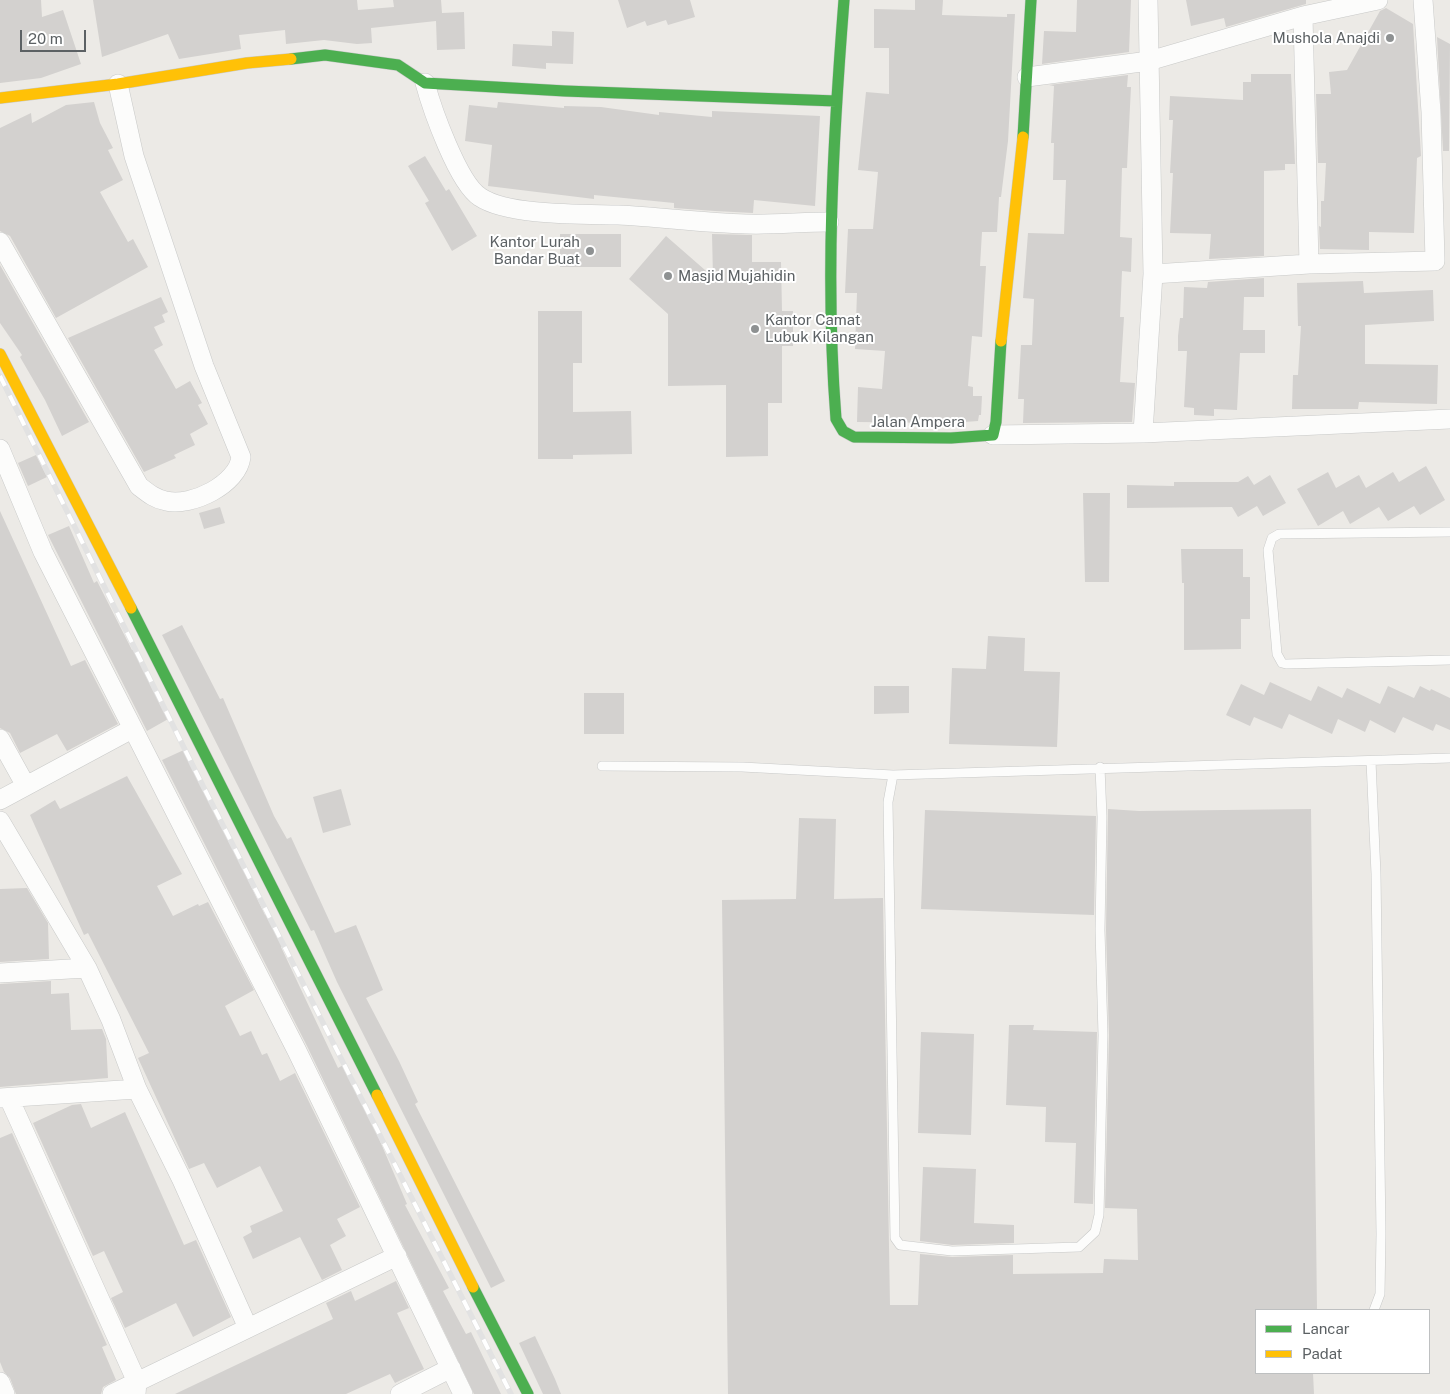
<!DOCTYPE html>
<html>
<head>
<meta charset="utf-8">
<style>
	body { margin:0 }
	#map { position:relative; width:1450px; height:1394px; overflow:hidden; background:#eceae6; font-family:"Public Sans",sans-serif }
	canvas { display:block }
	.legend { position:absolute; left:1255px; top:1309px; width:175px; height:65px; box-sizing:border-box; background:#fff; border:1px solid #bec0c1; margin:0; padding:6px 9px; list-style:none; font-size:15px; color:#5c6164 }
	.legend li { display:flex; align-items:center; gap:10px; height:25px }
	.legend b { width:25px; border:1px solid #bec0c1 }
	.scale { position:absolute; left:20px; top:30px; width:66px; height:22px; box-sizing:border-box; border:2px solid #5c6164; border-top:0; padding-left:6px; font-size:15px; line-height:18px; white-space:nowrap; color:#5c6164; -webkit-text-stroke:4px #fff; paint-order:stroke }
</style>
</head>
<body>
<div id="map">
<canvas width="1450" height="1394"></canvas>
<ul class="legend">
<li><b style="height:6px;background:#4caf50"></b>Lancar</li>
<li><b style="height:6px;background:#ffc107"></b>Padat</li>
</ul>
<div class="scale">20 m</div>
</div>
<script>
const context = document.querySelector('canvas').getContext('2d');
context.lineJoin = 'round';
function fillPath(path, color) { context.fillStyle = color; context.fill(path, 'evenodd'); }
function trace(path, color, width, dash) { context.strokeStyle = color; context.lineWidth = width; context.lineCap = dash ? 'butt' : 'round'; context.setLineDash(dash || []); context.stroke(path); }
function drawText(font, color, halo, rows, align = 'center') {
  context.font = font + ' "Public Sans",sans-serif'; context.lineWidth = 4; context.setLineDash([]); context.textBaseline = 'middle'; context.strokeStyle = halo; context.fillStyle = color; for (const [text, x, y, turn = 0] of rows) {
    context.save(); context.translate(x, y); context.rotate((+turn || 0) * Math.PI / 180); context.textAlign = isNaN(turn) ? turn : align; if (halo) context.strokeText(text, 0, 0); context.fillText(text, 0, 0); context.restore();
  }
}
fillPath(new Path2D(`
	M 0,0 L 41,0 L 42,17 L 63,10 L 81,64 L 41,78 L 0,83 Z
	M 93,0 L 357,0 L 358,10 L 394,7 L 393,0 L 441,0 L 442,13 L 464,12 L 465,49 L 437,50 L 436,21 L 371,28 L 372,43 L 357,44 L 324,40 L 286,44 L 285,30 L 239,35 L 241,49 L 179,59 L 168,34 L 102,57 Z
	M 618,0 L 690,0 L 695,17 L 668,25 L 666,20 L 647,26 L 645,21 L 627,28 Z
	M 915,0 L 943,0 L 942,15 L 1007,17 L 1007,14 L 1015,14 L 1008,141 L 1001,197 L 999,197 L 997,232 L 982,232 L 980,266 L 986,266 L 982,337 L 972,336 L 968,386 L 973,387 L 973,396 L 982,396 L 981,415 L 979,415 L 978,421 L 951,423 L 857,422 L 858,387 L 882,389 L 885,351 L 855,349 L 857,293 L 845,293 L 848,229 L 873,229 L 878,172 L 858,170 L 866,92 L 889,94 L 889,48 L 874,48 L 874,9 L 915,10 Z
	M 1077,0 L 1131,0 L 1129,52 L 1042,64 L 1044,31 L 1076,32 Z
	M 1186,0 L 1306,0 L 1306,4 L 1226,27 L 1224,18 L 1191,26 Z
	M 1386,8 L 1413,24 L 1421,156 L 1417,158 L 1414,233 L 1369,232 L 1369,250 L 1320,249 L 1319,226 L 1321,227 L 1321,201 L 1324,201 L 1326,163 L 1318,163 L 1316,94 L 1331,94 L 1329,72 L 1347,70 L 1380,11 Z
	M 552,31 L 574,32 L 573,64 L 546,63 L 546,69 L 512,66 L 513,44 L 552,46 Z
	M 1437,37 L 1450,44 L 1449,151 L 1443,151 Z
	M 1251,74 L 1291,74 L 1295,164 L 1285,164 L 1285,170 L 1264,171 L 1264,256 L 1209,259 L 1211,234 L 1170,233 L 1173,173 L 1170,173 L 1173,120 L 1169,120 L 1170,96 L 1243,100 L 1243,82 L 1251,82 Z
	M 1128,75 L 1127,87 L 1131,87 L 1128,146 L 1127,168 L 1122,168 L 1120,237 L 1132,238 L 1131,272 L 1122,271 L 1120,317 L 1124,317 L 1120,382 L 1135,383 L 1132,422 L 1023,423 L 1024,399 L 1018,399 L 1021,345 L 1032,345 L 1034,299 L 1023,298 L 1028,233 L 1064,234 L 1066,180 L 1053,180 L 1054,143 L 1051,143 L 1054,86 L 1049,85 Z
	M 94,102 L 100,123 L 113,148 L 108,150 L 123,180 L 100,192 L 128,242 L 133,239 L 148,267 L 56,318 L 10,236 L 0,231 L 0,128 L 31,113 L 32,123 L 66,105 Z
	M 498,102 L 564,108 L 564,106 L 601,107 L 659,115 L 659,112 L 712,117 L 712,111 L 820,116 L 815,206 L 754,200 L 753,213 L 715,211 L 674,208 L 674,203 L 594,195 L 594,199 L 488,186 L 492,145 L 465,141 L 469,105 L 497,108 Z
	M 425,156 L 446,191 L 449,189 L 477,236 L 452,251 L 425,203 L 429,201 L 408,166 Z
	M 560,234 L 621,234 L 621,267 L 560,267 Z
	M 712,234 L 752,235 L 752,262 L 781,262 L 782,311 L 793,311 L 793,346 L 782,346 L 782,403 L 768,403 L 768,456 L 726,457 L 726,385 L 668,386 L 668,314 L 629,279 L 666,236 L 713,277 Z
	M 0,265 L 89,422 L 62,436 L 45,400 L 20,357 L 22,355 L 0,323 Z
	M 1264,278 L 1264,297 L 1244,297 L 1243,330 L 1265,330 L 1265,353 L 1240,353 L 1237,410 L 1214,409 L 1214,416 L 1194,415 L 1194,408 L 1184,407 L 1187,351 L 1178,351 L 1178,336 L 1180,318 L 1183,318 L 1184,287 L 1207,288 L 1208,282 Z
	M 1363,281 L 1364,293 L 1433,290 L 1434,321 L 1365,325 L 1365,364 L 1438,365 L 1437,404 L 1359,402 L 1358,409 L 1292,409 L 1293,375 L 1298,375 L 1301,326 L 1298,326 L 1297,283 Z
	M 161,297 L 168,312 L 162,315 L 165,322 L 154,327 L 163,345 L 154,350 L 176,389 L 190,381 L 202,403 L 198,405 L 208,424 L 190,434 L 195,445 L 174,455 L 176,458 L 144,472 L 68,338 Z
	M 538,311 L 582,311 L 582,363 L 573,363 L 573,412 L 631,411 L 632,454 L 573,455 L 573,459 L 538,459 Z
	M 36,455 L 47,477 L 28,486 L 18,463 Z
	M 1426,466 L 1445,500 L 1420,515 L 1414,506 L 1388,521 L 1379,507 L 1350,524 L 1343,511 L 1318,526 L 1297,489 L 1328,472 L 1336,488 L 1359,475 L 1366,488 L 1393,472 L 1399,482 Z
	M 1270,475 L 1286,503 L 1263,516 L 1257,506 L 1238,517 L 1232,507 L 1127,508 L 1127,485 L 1174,486 L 1174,482 L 1238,482 L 1248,476 L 1254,485 Z
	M 1083,493 L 1110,493 L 1109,582 L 1085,582 Z
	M 220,507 L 225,523 L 204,529 L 199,513 Z
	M 0,511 L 71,666 L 85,660 L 118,724 L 67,751 L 57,734 L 20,753 L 10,733 L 0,728 Z
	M 69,526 L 94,583 L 97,581 L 132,650 L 135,649 L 170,718 L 147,731 L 48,535 Z
	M 1181,549 L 1243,549 L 1243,577 L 1250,577 L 1250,619 L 1241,619 L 1241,649 L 1184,650 L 1184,583 L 1182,583 Z
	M 182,625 L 220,699 L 223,698 L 274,816 L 287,839 L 291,837 L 335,933 L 356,925 L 383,990 L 366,998 L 399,1061 L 418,1102 L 415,1104 L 505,1281 L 491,1288 L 337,982 L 314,930 L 311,931 L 162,635 Z
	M 988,636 L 1025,638 L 1024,671 L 1060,672 L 1057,747 L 949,744 L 952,668 L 986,669 Z
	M 1270,682 L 1311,701 L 1318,686 L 1342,698 L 1347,688 L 1380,704 L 1388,686 L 1414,698 L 1420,686 L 1430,691 L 1431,689 L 1450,698 L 1450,730 L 1436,724 L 1433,731 L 1403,717 L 1395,733 L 1370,720 L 1365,732 L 1338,719 L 1332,734 L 1289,714 L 1282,729 L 1254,717 L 1250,726 L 1226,715 L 1241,684 L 1264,695 Z
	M 874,686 L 909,686 L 909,713 L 874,714 Z
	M 584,693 L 624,693 L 624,734 L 584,734 Z
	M 186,749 L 253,882 L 250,884 L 265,915 L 269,913 L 285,945 L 281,947 L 338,1068 L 345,1064 L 365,1106 L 407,1204 L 405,1205 L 449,1288 L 443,1291 L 466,1334 L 471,1332 L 501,1394 L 474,1394 L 307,1046 L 162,760 Z
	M 127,776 L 182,874 L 157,886 L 173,916 L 198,904 L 199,906 L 208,902 L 254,990 L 225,1006 L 240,1036 L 251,1031 L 262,1055 L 267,1053 L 280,1081 L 295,1073 L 360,1207 L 337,1219 L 346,1236 L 330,1245 L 342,1270 L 322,1280 L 300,1237 L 253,1259 L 243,1237 L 252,1232 L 250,1226 L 283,1211 L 260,1166 L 217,1188 L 204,1163 L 189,1169 L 138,1058 L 149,1053 L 88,933 L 84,935 L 30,815 L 55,800 L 60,809 Z
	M 341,789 L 351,825 L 323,833 L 313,797 Z
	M 1108,809 L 1139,811 L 1311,809 L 1317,1310 L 1256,1310 L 1256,1373 L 1313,1373 L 1314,1394 L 728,1394 L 722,900 L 796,899 L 799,818 L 836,819 L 834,899 L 883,898 L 890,1305 L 918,1305 L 920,1254 L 952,1257 L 1013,1255 L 1013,1274 L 1103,1273 L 1104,1259 L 1138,1260 L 1137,1209 L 1105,1208 L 1109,1035 L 1106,930 Z
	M 925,810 L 1096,816 L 1094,915 L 921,909 Z
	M 27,888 L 48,923 L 49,959 L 0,962 L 0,889 Z
	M 51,981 L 51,994 L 69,993 L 71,1030 L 102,1029 L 106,1039 L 108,1078 L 0,1087 L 0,984 Z
	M 1009,1025 L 1034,1025 L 1033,1030 L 1097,1032 L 1093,1204 L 1074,1203 L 1076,1143 L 1045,1142 L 1046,1107 L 1006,1105 Z
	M 921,1032 L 974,1034 L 971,1135 L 918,1133 Z
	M 81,1104 L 91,1128 L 125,1112 L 184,1245 L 196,1240 L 231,1317 L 193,1337 L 176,1303 L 125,1328 L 111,1298 L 123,1292 L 104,1251 L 93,1256 L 33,1123 L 72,1105 Z
	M 12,1133 L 107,1345 L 102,1347 L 116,1380 L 103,1387 L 101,1394 L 16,1394 L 10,1378 L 4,1372 L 0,1362 L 0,1138 Z
	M 923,1167 L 976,1169 L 974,1223 L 1014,1225 L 1014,1243 L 952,1245 L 920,1241 Z
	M 396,1281 L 409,1308 L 397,1313 L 424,1369 L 395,1383 L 390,1374 L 346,1394 L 175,1394 L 333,1319 L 326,1303 L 351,1291 L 355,1301 Z
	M 535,1336 L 555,1379 L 561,1394 L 543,1394 L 519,1343 Z`), '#d3d1cf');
const lane = new Path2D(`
	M 1450,532 L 1279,534 L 1272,538 L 1268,550 L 1277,654 L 1282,663 L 1286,664 L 1450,660
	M 1371,761 L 1376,874 L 1381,1234 L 1380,1294 L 1374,1310
	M 602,766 L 742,767 L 893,775 L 1450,758
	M 893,775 L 888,802 L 895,1238 L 900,1245 L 952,1251 L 1079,1247 L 1095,1232 L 1099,1215 L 1103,1035 L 1100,930 L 1102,817 L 1100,767`);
const street = new Path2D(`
	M 1148,0 L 1153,274 L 1143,433 L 1450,419
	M 1303,16 L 1309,264
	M 1027,77 L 1149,61 L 1303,16 L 1378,0
	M 425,83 C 432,109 458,183 480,197 C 508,216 584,214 618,215 C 661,217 703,223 746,224 C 774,225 802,222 829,222
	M 0,242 L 139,486 C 148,493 155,499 166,501 C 192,507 238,484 241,457 L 204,366 L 134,156 L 118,84
	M 1153,274 L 1309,264 L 1435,261 L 1431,112 L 1423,0
	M 993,435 L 1143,433
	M 0,449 L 43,552 L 297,1051 L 463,1394
	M 0,739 L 26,786 L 132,729
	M 0,800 L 26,786
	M 0,821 L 87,968 L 111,1020 L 137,1089 L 181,1178 L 248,1328
	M 0,973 L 87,968
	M 0,1098 L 137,1089
	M 9,1098 L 137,1382 L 136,1394
	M 0,1382 L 5,1394
	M 112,1394 L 397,1256
	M 400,1394 L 451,1368`);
const fast = new Path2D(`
	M 844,0 C 833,140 825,279 836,419 L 843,431 L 854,437 L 951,438 L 993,435 L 996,422 L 1001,341
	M 291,59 L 325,55 L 398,65 L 425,83 L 565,91 L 836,101
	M 1023,137 L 1031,0
	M 131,608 L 377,1095
	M 473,1287 L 528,1394`);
const slow = new Path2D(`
	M 0,98 L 118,84 L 247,63 L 291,59
	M 1001,341 L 1023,137
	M 0,354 L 131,608
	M 377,1095 L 473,1287`);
trace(lane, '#c8c9c8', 10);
trace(street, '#c8c9c8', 20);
trace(fast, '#c8c9c8', 12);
trace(slow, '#c8c9c8', 12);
trace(lane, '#fcfcfb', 9);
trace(street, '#fcfcfb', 19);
trace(fast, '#4caf50', 11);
trace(slow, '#ffc107', 11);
const rail = new Path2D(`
	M 0,376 L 201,782 L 511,1394`);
trace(rail, '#e2e2e2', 5.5);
trace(rail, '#fff', 4, [11]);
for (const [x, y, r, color] of [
	[1390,38,5,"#8e9192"],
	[590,251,5,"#8e9192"],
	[668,276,5,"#8e9192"],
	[755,329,5,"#8e9192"]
]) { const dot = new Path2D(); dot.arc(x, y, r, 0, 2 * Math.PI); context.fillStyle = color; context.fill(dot); trace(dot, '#fff', 2); }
drawText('15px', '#5c6164', '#fff', [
	["Mushola Anajdi",1380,38],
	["Kantor Lurah",580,242],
	["Bandar Buat",580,259],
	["Masjid Mujahidin",678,276,"left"],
	["Kantor Camat",765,320,"left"],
	["Lubuk Kilangan",765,337,"left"]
], 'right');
drawText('15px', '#5c6164', '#fff', [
	["Jalan Ampera",918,422]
]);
</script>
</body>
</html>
